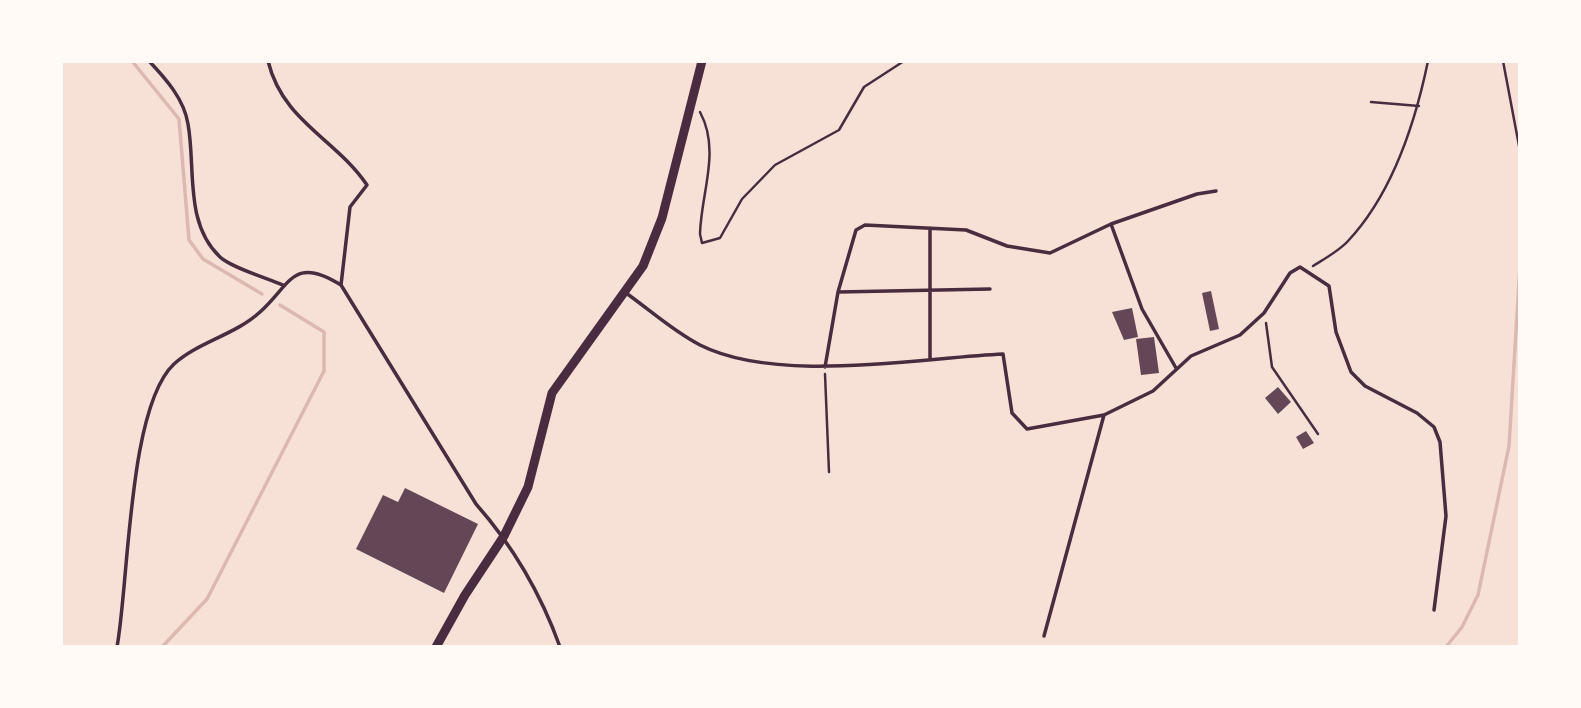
<!DOCTYPE html>
<html>
<head>
<meta charset="utf-8">
<style>
	body { margin:0 }
	#map { position:relative; width:1581px; height:708px; overflow:hidden; background:#f7e1d7; font-family:"Golos Text",sans-serif }
	canvas { display:block }
	.frame { position:absolute; inset:0; border:63px solid #fffaf5; pointer-events:none }
</style>
</head>
<body>
<div id="map">
<canvas width="1581" height="708"></canvas>
<div class="frame"></div>
</div>
<script>
const context = document.querySelector('canvas').getContext('2d');
context.lineJoin = 'round';
function trace(path, color, width, dash) { context.strokeStyle = color; context.lineWidth = width; context.lineCap = dash ? 'butt' : 'round'; context.setLineDash(dash || []); context.stroke(path); }
function fillPath(path, color) { context.fillStyle = color; context.fill(path, 'evenodd'); }
trace(new Path2D(`
	M 132,61 L 179,119 L 189,240 L 203,259 L 262,294
	M 162,647 L 207,599 L 324,371 L 324,332 L 280,305
	M 1446,647 L 1462,627 L 1478,595 L 1509,446 L 1520,266`), '#dcb8b0', 3.5);
fillPath(new Path2D(`
	M 1211,291 L 1219,329 L 1210,331 L 1202,293 Z
	M 1132,308 L 1138,337 L 1124,340 L 1112,312 Z
	M 1154,337 L 1159,373 L 1141,375 L 1136,339 Z
	M 1278,387 L 1291,402 L 1278,414 L 1265,398 Z
	M 1306,431 L 1314,443 L 1303,449 L 1296,437 Z
	M 405,488 L 478,524 L 444,593 L 356,549 L 383,495 L 398,502 Z`), '#644757');
trace(new Path2D(`
	M 1503,61 L 1520,151
	M 1371,102 L 1419,106
	M 700,112 C 721,151 701,192 700,234 L 702,243 L 720,238 L 742,199 L 775,165 L 839,130 L 864,87 L 904,61
	M 1313,266 C 1324,259 1339,251 1348,241 C 1393,193 1415,124 1428,61
	M 1266,323 L 1272,367 L 1318,434
	M 825,374 L 829,472`), '#4a2c40', 2.5);
trace(new Path2D(`
	M 149,61 C 166,79 184,99 188,124 C 196,168 184,223 220,257 C 232,268 267,278 283,285
	M 268,61 C 283,122 335,138 367,185 L 350,207 L 341,285
	M 838,292 L 990,289
	M 626,293 C 650,310 674,332 700,345 C 777,384 918,358 1003,354 L 1012,413 L 1027,429 L 1104,415 L 1153,391 L 1191,356 L 1240,335 L 1264,313 L 1290,273 L 1300,267 L 1329,286 L 1336,332 L 1351,372 L 1365,386 L 1417,413 L 1434,427 L 1440,442 L 1446,516 L 1434,610
	M 930,358 L 930,228
	M 825,367 L 838,292 L 856,230 L 865,225 L 966,230 L 1007,246 L 1050,253 L 1111,224
	M 1176,368 L 1142,309 L 1111,224 L 1197,194 L 1216,191
	M 1044,636 L 1104,415
	M 117,647 C 129,582 128,407 174,364 C 198,342 235,335 260,312 C 291,284 293,255 341,285 L 476,504 C 513,546 541,594 560,647`), '#4a2c40', 3.5);
trace(new Path2D(`
	M 436,647 L 465,595 L 504,536 L 528,487 L 552,393 L 643,266 L 662,218 L 702,61`), '#4a2c40', 9);
</script>
</body>
</html>
